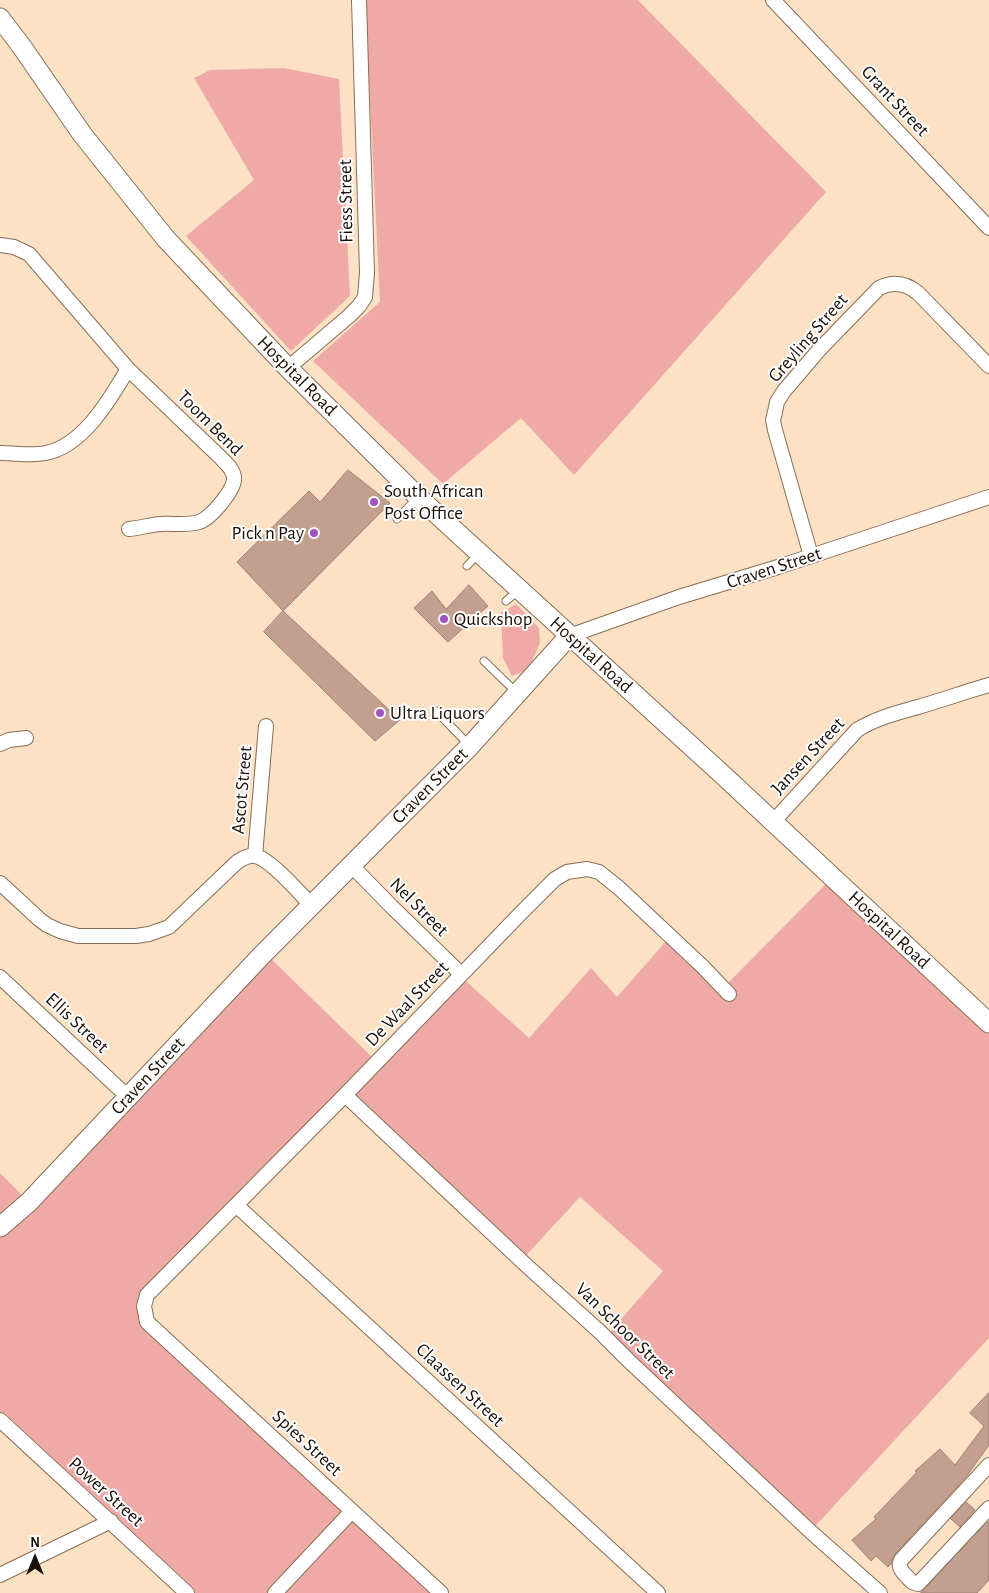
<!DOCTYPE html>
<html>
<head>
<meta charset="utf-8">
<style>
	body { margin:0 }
	#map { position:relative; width:989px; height:1593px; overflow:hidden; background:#fce1c5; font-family:"Alegreya Sans",sans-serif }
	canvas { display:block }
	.north { position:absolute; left:10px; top:1533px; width:50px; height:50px; -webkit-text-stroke:4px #fff; paint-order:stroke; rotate:0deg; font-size:14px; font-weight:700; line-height:20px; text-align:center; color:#180f06 }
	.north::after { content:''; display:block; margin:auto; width:18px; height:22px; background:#180f06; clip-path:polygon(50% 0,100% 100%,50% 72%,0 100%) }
</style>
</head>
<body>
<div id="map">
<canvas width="989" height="1593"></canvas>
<div class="north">N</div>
</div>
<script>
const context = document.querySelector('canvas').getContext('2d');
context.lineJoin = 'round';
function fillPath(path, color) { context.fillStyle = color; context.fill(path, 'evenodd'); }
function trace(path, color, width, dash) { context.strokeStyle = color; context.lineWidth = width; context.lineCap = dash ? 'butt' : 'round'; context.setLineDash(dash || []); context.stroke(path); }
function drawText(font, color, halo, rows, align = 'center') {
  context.font = font + ' "Alegreya Sans",sans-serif'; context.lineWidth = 4; context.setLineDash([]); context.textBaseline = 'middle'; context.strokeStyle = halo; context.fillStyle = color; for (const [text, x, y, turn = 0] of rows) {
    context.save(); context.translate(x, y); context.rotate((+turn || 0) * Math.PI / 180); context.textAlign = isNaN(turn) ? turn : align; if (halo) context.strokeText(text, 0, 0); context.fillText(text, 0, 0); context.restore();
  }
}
fillPath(new Path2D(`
	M 365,0 L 638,0 L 826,192 L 574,475 L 521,418 L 443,484 L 313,361 L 380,302 Z
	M 284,68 L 339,79 L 350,296 L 291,351 L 186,236 L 254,180 L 194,78 L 210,70 Z
	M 516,604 L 539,628 L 540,643 L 528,670 L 512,676 L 503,658 L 501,613 Z
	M 832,878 L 989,1023 L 989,1338 L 807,1535 L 602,1341 L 663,1271 L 580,1197 L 519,1263 L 341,1095 L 147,1295 L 145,1324 L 436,1593 L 184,1593 L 0,1421 L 0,1173 L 24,1197 L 263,951 L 375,1060 L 458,974 L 529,1038 L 591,968 L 617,997 L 668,939 L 723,988 Z`), '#efaaa7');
const building = new Path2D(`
	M 348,470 L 390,503 L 283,611 L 237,562 L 309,491 L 320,502 Z
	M 469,585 L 488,606 L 448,642 L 414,608 L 432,591 L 446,609 Z
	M 283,611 L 400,720 L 375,741 L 264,632 Z
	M 989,1393 L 989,1445 L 966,1477 L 895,1554 L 891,1564 L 888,1567 L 876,1556 L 871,1561 L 852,1540 L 876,1519 L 874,1517 L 917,1472 L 915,1471 L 940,1449 L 955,1465 L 984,1426 L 970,1413 Z
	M 966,1502 L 975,1510 L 960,1527 L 951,1519 Z
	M 988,1522 L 989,1523 L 989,1580 L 977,1593 L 921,1593 Z`);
fillPath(building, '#c39f90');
trace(building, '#a18071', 1);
const lane = new Path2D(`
	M 397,519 L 418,497
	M 467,566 L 479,553
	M 506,601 L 519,590
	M 484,661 L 516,692
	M 436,711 L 469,745`);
const street = new Path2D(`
	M 773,0 L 989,228
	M 0,245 L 14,247 L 29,254 L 128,369 L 221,458 C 226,463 233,469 234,477 C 236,489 210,519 199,522 C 187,526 173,523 160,524 C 150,525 139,528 129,529
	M 288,368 L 349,316 L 359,306 L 365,297 L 367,273 L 365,203 L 359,0
	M 0,453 C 16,453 31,456 46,453 C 84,445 110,399 128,369
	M 811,556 L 775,430 L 773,420 L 775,412 L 777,402 L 784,391 L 819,350 L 879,288 C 893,281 906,283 918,293 L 989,366
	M 569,636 L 679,597 L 778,567 L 989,497
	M 0,744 L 9,740 L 26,738
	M 773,822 L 857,730 C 876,718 897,713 918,707 C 942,700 965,692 989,685
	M 255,856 L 266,726
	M 351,865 L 391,906 L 461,974
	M 0,883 L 39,919 L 47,925 L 60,931 L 78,936 L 136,936 L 149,934 L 169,927 L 237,862 C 242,859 248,855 255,856 C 269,858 301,894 311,905
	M 0,977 L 128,1097
	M 345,1095 L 527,1266 L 600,1332 L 628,1360 L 811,1532 L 880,1593
	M 236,1205 L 658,1593
	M 0,1420 L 187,1593
	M 989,1465 L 901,1560 C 896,1569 907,1576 912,1582 L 918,1584 L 989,1508
	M 0,1575 L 111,1521
	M 275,1593 L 352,1511
	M 441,1593 L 147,1322 L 144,1306 L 147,1295 L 345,1095 L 521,913 L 555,879 L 567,872 L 587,869 L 599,872 L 619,888 L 702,966 L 729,994`);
const secondary = new Path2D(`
	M 0,18 L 22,47 L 82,134 L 166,239 L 288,368 L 418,497 L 724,776 L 989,1023
	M 0,1227 L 29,1202 L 262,955 L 470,746 L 569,636`);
trace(lane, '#866e55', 9);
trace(street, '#866e55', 16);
trace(secondary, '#866e55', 21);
trace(lane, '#fff', 7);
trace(street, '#fff', 14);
trace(secondary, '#fff', 19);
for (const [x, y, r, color] of [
	[374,502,5,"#a352c2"],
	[314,533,5,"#a352c2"],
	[444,619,5,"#a352c2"],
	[380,713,5,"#a352c2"]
]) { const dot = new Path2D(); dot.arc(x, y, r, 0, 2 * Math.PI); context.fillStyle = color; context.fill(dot); trace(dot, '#fff', 2); }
drawText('19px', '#180f06', '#fff', [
	["Grant Street",895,101,47],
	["Fiess Street",346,201,-91],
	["Greyling Street",808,338,-49],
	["Hospital Road",297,376,45],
	["Toom Bend",210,423,45],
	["Craven Street",774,568,-18],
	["Hospital Road",591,655,42],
	["Jansen Street",808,756,-47],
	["Craven Street",430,786,-45],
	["Ascot Street",242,790,-85],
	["Nel Street",419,907,45],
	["Hospital Road",889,930,43],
	["De Waal Street",407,1004,-46],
	["Ellis Street",77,1023,43],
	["Craven Street",148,1076,-47],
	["Van Schoor Street",625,1331,44],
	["Claassen Street",460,1385,43],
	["Spies Street",307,1443,43],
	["Power Street",106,1492,42]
]);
drawText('19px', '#180f06', '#fff', [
	["South African",384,491],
	["Post Office",384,513],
	["Pick n Pay",304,533,"right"],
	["Quickshop",454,619],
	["Ultra Liquors",390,713]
], 'left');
</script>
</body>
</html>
